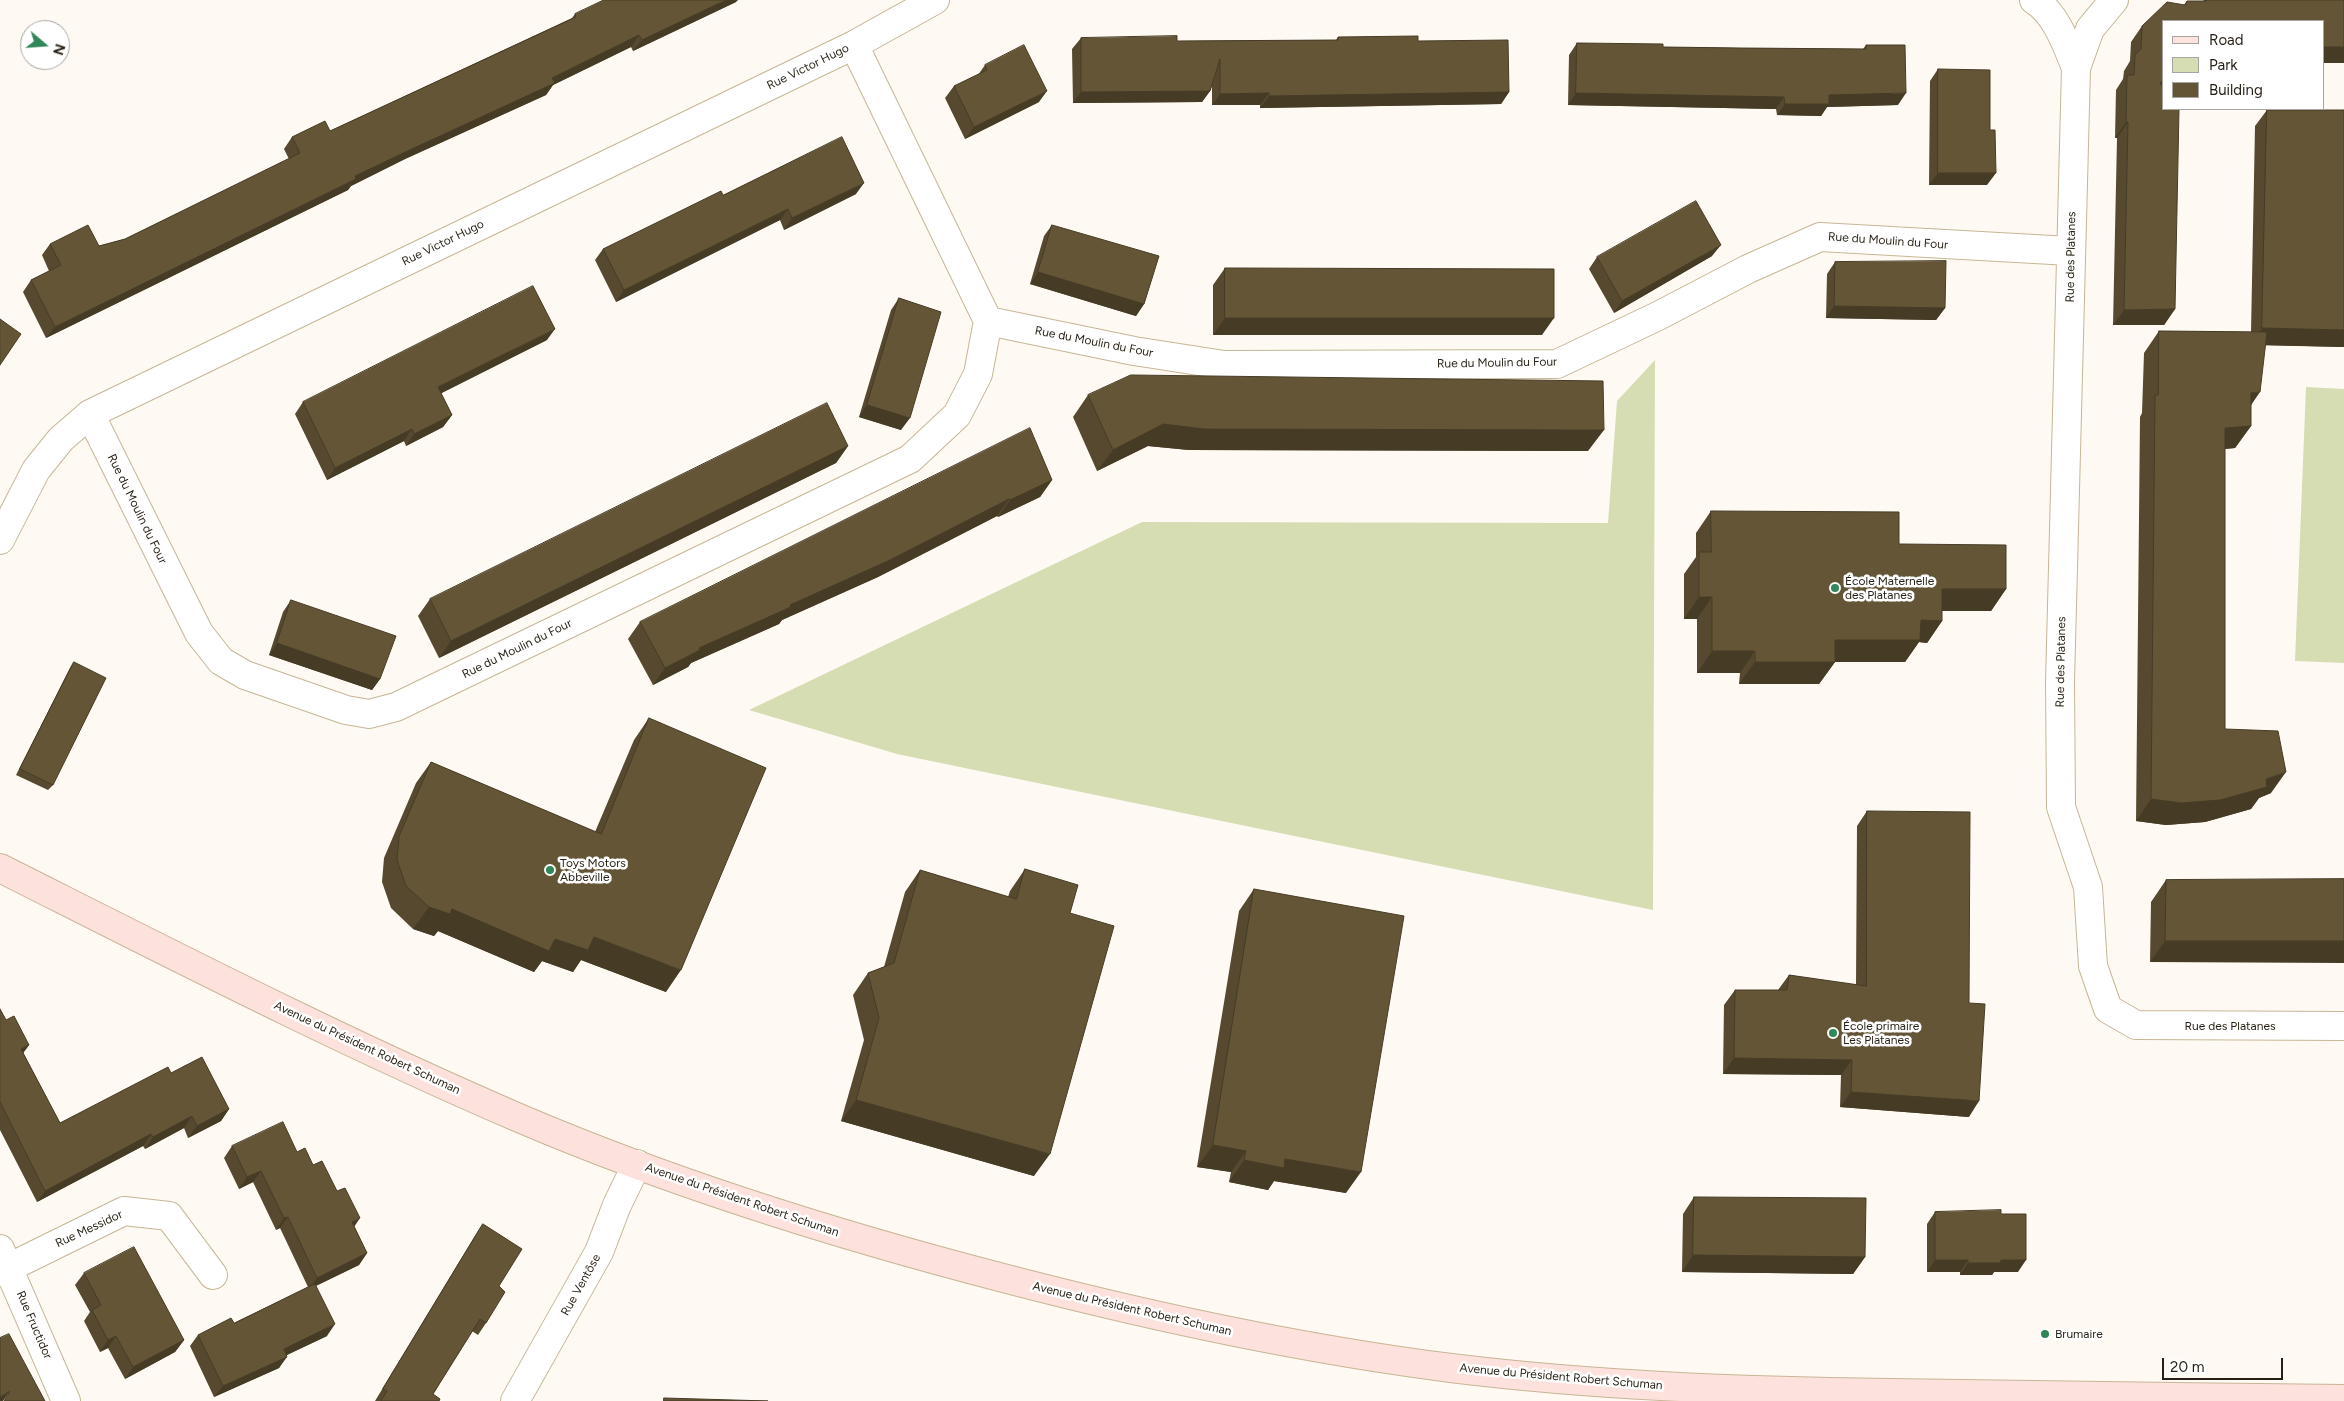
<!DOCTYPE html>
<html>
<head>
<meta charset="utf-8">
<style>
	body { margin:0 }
	#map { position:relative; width:2344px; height:1401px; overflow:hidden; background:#fefaf3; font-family:Figtree,sans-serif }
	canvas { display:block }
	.legend { position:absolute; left:2162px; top:20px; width:162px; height:90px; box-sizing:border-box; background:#fff; border:1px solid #a8a5a1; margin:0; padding:6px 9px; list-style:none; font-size:15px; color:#261f13 }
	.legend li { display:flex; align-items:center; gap:10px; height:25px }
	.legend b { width:25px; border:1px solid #a8a5a1 }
	.north { position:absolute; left:20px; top:20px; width:50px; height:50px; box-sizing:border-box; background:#fff; border:1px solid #a8a5a1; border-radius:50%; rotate:108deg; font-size:14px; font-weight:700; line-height:20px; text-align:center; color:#261f13 }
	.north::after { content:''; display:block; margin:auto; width:18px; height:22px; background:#31865a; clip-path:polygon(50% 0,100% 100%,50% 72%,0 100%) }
	.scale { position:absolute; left:2162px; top:1358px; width:121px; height:22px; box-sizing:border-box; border:2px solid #261f13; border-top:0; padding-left:6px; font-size:15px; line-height:18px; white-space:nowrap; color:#261f13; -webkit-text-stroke:4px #fff; paint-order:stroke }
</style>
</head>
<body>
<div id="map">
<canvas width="2344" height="1401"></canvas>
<ul class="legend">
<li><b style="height:6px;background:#fde1dd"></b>Road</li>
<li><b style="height:14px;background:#d6ddb2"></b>Park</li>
<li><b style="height:14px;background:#645537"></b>Building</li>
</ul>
<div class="north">N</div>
<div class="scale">20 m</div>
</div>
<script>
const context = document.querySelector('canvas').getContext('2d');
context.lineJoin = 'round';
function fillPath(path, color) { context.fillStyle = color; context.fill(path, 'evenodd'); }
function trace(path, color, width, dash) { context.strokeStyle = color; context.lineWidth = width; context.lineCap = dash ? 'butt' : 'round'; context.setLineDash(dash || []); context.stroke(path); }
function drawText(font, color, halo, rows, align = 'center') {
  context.font = font + ' Figtree,sans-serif'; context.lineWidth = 5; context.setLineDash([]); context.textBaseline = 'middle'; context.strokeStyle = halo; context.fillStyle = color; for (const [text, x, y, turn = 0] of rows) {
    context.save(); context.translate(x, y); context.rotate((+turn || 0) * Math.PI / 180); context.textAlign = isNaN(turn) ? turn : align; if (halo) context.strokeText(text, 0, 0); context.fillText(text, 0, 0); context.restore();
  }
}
fillPath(new Path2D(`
	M 1655,360 L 1653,910 L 897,754 L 749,710 L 1142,522 L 1608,523 L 1617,401 Z
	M 2306,387 L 2344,389 L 2344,663 L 2295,661 Z`), '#d6ddb2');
const street = new Path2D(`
	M 2034,0 C 2056,13 2067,46 2076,68
	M 2114,0 L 2090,29 L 2076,68 L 2060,682 L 2061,807 L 2088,887 L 2093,966 L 2108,1009 L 2136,1025 L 2344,1026
	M 988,321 L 1134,351 L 1224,365 L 1557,364 L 1658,316 L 1748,269 L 1820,237 L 2070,251
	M 90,414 L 199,633 L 221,661 L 245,675 L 346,710 L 369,714 L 396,707 L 910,459 L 957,415 L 978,374 L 988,321 L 854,45
	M 0,540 L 36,470 L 61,439 L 90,414 L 854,45 L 935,0
	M 0,1249 L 66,1401
	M 0,1272 L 124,1211 L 169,1216 L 213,1275
	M 515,1401 L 599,1252 L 617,1205 L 637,1164`);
const secondary = new Path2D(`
	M 0,868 C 171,954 342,1042 519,1118 C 676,1185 841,1236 1007,1279 C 1153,1317 1301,1349 1451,1368 C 1597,1386 1744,1391 1891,1393 C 2042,1396 2193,1397 2344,1399`);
trace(street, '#c7b695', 30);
trace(secondary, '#c7b695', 30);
trace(street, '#fff', 28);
trace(secondary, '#fde1dd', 28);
fillPath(new Path2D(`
	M 2204,0 L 2344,0 L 2344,63 L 2323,63 L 2323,21 L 2163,21 L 2162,86 L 2175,309 L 2164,325 L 2113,325 L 2117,138 L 2115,138 L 2116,90 L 2123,79 L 2124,71 L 2130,61 L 2131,42 L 2142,26 L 2184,5 L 2187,1 L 2203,1 Z
	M 736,2 L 633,51 L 631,47 L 553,85 L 546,95 L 405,159 L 351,186 L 348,190 L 46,338 L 23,292 L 31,280 L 49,271 L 42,255 L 50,244 L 99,246 L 125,239 L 289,159 L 284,149 L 292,137 L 330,131 L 572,18 L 575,14 Z
	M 1338,37 L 1418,41 L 1509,92 L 1501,104 L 1260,108 L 1260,105 L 1212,105 L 1212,85 L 1210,91 L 1202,102 L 1073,103 L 1072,49 L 1081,38 L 1177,41 L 1336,40 Z
	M 1577,43 L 1663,47 L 1740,48 L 1863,49 L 1866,45 L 1898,105 L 1827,107 L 1821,116 L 1777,115 L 1776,109 L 1568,105 L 1569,55 Z
	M 985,65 L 1039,102 L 965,139 L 945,98 L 954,86 L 978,75 Z
	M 1938,69 L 1987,185 L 1929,185 L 1930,81 Z
	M 2267,110 L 2344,110 L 2344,347 L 2265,345 L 2251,405 L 2251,426 L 2235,448 L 2225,449 L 2225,729 L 2271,793 L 2259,798 L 2251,809 L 2205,822 L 2166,825 L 2136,821 L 2140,417 L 2142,413 L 2144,353 L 2159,331 L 2251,332 L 2255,126 Z
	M 856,194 L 784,230 L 780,220 L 616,302 L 595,260 L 603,249 L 723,195 Z
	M 1052,225 L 1144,304 L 1136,316 L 1030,284 L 1044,236 Z
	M 1712,256 L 1614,313 L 1589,269 L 1597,257 Z
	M 1835,262 L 1945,308 L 1936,320 L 1826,318 L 1827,274 Z
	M 1225,268 L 1542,335 L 1213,335 L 1213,285 Z
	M 899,298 L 901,430 L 859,417 L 891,310 Z
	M 547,340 L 441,393 L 452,415 L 443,427 L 406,446 L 404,441 L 327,480 L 295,414 L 303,402 Z
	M 1088,395 L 1588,451 L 1189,450 L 1148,446 L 1097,471 L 1073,417 Z
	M 848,446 L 836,463 L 439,658 L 418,616 L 430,599 Z
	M 1052,480 L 1040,497 L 998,517 L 997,516 L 878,577 L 782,620 L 779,624 L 691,663 L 688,667 L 653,685 L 628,639 L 640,622 Z
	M 1711,511 L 1899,544 L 2006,589 L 1991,611 L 1942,611 L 1942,621 L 1927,643 L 1919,642 L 1905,662 L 1835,662 L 1819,684 L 1739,684 L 1740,673 L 1697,673 L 1697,619 L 1684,619 L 1684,574 L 1696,557 L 1696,533 Z
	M 291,600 L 380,679 L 372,690 L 269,655 L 283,612 Z
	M 74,662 L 53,785 L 48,790 L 16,775 L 70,668 Z
	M 649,718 L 666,992 L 581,960 L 573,972 L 542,961 L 534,972 L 438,931 L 434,936 L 413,929 L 391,908 L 382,882 L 384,858 L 416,783 L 431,762 L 595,832 L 634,740 Z
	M 1867,811 L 1969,1003 L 1969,1117 L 1840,1107 L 1841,1075 L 1723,1074 L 1724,1005 L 1735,990 L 1778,990 L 1789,975 L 1856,985 L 1857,826 Z
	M 1025,869 L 1070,913 L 1034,1176 L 841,1121 L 864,1040 L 853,995 L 868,973 L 884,967 L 905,892 L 920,870 L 1008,897 L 1010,891 Z
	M 2344,879 L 2150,962 L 2151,902 L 2166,880 Z
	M 1254,889 L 1346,1193 L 1274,1181 L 1268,1190 L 1229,1182 L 1231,1172 L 1197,1167 L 1239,911 Z
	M 0,1009 L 6,1020 L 29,1045 L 23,1053 L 60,1123 L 171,1073 L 229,1109 L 221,1121 L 188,1138 L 184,1128 L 145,1149 L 143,1146 L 37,1202 L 0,1130 Z
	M 232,1146 L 297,1152 L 313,1165 L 354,1227 L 367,1253 L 359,1265 L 316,1286 L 327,1336 L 287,1355 L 279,1368 L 214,1397 L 190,1346 L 198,1335 L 234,1323 L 308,1287 L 280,1228 L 276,1230 L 253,1182 L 239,1189 L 224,1158 Z
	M 1694,1197 L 1865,1257 L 1853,1274 L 1682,1272 L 1683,1214 Z
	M 1935,1212 L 2001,1214 L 2018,1272 L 1994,1272 L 1992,1275 L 1960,1275 L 1960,1272 L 1927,1272 L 1927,1224 Z
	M 483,1224 L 499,1286 L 486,1323 L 478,1335 L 472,1331 L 433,1394 L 439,1401 L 375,1401 L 475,1236 Z
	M 84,1273 L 184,1340 L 175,1352 L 125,1379 L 108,1348 L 100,1352 L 84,1321 L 90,1312 L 75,1285 Z`), '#56492f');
fillPath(new Path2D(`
	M 726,0 L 738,0 L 736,2 L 633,51 L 642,40 Z
	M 639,35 L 631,47 L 553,85 L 546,95 L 405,159 L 351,186 L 348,190 L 46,338 L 55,327 L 552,78 Z
	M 2323,47 L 2344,47 L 2344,63 L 2323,63 Z
	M 1047,91 L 1039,102 L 965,139 L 974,127 Z
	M 1210,91 L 1202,102 L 1073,103 L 1081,92 Z
	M 1509,92 L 1501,104 L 1260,108 L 1269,96 Z
	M 1269,93 L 1260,105 L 1212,105 L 1220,94 Z
	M 1576,93 L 1784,97 L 1776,109 L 1568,105 Z
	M 1906,93 L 1898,105 L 1827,107 L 1821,116 L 1777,115 L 1785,104 L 1829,95 Z
	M 2126,122 L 2128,122 L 2117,138 L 2115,138 Z
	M 1938,173 L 1996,173 L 1987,185 L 1929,185 Z
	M 864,183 L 856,194 L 784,230 L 792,218 Z
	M 788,209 L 780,220 L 616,302 L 624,290 Z
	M 1721,245 L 1712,256 L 1614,313 L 1622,301 Z
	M 1038,272 L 1144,304 L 1136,316 L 1030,284 Z
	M 1834,306 L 1945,308 L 1936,320 L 1826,318 Z
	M 2175,309 L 2164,325 L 2113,325 L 2124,310 Z
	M 1225,318 L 1554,318 L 1542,335 L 1213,335 Z
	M 2262,328 L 2344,330 L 2344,347 L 2251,345 Z
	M 555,329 L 547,340 L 430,399 L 438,387 Z
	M 2260,392 L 2245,414 L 2251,393 Z
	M 867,405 L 910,418 L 901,430 L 859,417 Z
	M 452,415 L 443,427 L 406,446 L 414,434 Z
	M 1163,424 L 1604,430 L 1588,451 L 1189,450 L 1148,446 L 1097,471 L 1113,450 Z
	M 2251,426 L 2235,448 L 2210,450 L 2225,428 Z
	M 412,429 L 404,441 L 327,480 L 335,468 Z
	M 848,446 L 836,463 L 439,658 L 451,641 Z
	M 1052,480 L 1040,497 L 998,517 L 1010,500 Z
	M 1009,499 L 997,516 L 878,577 L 782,620 L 779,624 L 691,663 L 688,667 L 653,685 L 665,668 L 699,648 Z
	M 1942,589 L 2006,589 L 1991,611 L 1927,611 Z
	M 1699,597 L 1712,597 L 1697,619 L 1684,619 Z
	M 1921,620 L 1942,621 L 1927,643 L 1919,642 L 1905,662 L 1819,662 L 1835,640 Z
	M 277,643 L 380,679 L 372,690 L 269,655 Z
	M 1712,651 L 1755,651 L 1740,673 L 1697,673 Z
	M 1755,662 L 1835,662 L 1819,684 L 1739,684 Z
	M 2286,772 L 2271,793 L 2259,798 L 2251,809 L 2205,822 L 2166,825 L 2136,821 L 2151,799 L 2266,779 Z
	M 429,907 L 452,909 L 555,939 L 594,937 L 681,970 L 666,992 L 581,960 L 573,972 L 542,961 L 534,972 L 438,931 L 434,936 L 413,929 Z
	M 2165,941 L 2344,941 L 2344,963 L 2150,962 Z
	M 29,1045 L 21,1056 L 21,1049 Z
	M 1734,1058 L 1852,1060 L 1841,1075 L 1723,1074 Z
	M 1851,1092 L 1979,1101 L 1969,1117 L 1840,1107 Z
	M 856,1100 L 1050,1154 L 1034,1176 L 841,1121 Z
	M 229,1109 L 221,1121 L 188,1138 L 197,1126 Z
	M 192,1116 L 184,1128 L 145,1149 L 153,1137 Z
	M 151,1134 L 143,1146 L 37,1202 L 45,1191 Z
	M 1213,1145 L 1246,1151 L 1231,1172 L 1197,1167 Z
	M 1285,1159 L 1361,1172 L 1346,1193 L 1274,1181 L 1268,1190 L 1229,1182 L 1244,1160 Z
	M 261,1171 L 253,1182 L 239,1189 L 247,1177 Z
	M 288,1217 L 280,1228 L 276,1230 L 284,1218 Z
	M 360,1218 L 352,1230 L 352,1222 Z
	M 367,1253 L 359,1265 L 309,1289 L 317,1278 Z
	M 1693,1255 L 1865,1257 L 1853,1274 L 1682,1272 Z
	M 1935,1260 L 1968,1260 L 1960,1272 L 1927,1272 Z
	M 2001,1260 L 2026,1260 L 2018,1272 L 1994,1272 L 1992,1275 L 1960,1275 L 1968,1263 Z
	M 335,1324 L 327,1336 L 276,1360 L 284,1349 Z
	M 116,1336 L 108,1348 L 100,1352 L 108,1340 Z
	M 184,1340 L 175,1352 L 125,1379 L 133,1367 Z
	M 287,1357 L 279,1368 L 214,1397 L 223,1386 Z
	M 10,1391 L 3,1401 L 0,1401 L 0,1397 Z`), '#463c26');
const building = new Path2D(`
	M 604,0 L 726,0 L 642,40 L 639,35 L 552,78 L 555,83 L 414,148 L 355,176 L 356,179 L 55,327 L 31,280 L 61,265 L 50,244 L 88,225 L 99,246 L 125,239 L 300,153 L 292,137 L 325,121 L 330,131 L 576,17 L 575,14 Z
	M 2206,0 L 2344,0 L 2344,47 L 2323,47 L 2323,21 L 2163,21 L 2163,81 L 2160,83 L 2163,87 L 2163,109 L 2179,109 L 2175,309 L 2124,310 L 2128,122 L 2126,122 L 2127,75 L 2134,75 L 2135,55 L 2141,49 L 2142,26 L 2167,2 L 2185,5 L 2187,1 L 2206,1 Z
	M 1177,36 L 1177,41 L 1338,40 L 1338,37 L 1418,36 L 1418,41 L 1508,40 L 1509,92 L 1269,96 L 1269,93 L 1220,94 L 1220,59 L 1210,91 L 1081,92 L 1081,38 Z
	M 1577,43 L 1663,44 L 1663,47 L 1740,48 L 1866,49 L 1866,45 L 1905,45 L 1906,93 L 1829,95 L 1829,104 L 1785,104 L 1784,97 L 1576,93 Z
	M 1024,45 L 1047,91 L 974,127 L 954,86 L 987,70 L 985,65 Z
	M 1938,69 L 1990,70 L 1990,130 L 1995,130 L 1996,173 L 1938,173 Z
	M 2267,110 L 2344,110 L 2344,330 L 2262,328 Z
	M 842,137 L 864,183 L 792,218 L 788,209 L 624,290 L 603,249 L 721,191 L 723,195 Z
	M 1696,201 L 1721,245 L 1622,301 L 1597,257 Z
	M 1052,225 L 1159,256 L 1144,304 L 1038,272 Z
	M 1946,261 L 1945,308 L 1834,306 L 1835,262 Z
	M 1225,268 L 1554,269 L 1554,318 L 1225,318 Z
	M 533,286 L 555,329 L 438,387 L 452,415 L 414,434 L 412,429 L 335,468 L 303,402 Z
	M 899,298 L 941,312 L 910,418 L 867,405 Z
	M 0,319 L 21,334 L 0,365 Z
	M 2159,331 L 2267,332 L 2260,392 L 2251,393 L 2251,426 L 2225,428 L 2225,729 L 2278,731 L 2286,772 L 2266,779 L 2267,787 L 2220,800 L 2181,803 L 2151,799 L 2155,395 L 2158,395 Z
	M 1131,375 L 1603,381 L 1604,430 L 1204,429 L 1163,424 L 1113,450 L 1088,395 Z
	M 827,403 L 848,446 L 451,641 L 430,599 Z
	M 1030,428 L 1052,480 L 1010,500 L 1009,499 L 890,560 L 790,605 L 791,607 L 699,648 L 700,650 L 665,668 L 640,622 Z
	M 1711,511 L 1899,512 L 1899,544 L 2006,545 L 2006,589 L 1942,589 L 1942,621 L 1921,620 L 1920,640 L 1835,640 L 1835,662 L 1755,662 L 1755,651 L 1712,651 L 1712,597 L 1699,597 L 1699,552 L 1711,552 Z
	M 291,600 L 396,636 L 380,679 L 277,643 Z
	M 74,662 L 106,678 L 53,785 L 20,769 Z
	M 649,718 L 766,768 L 681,970 L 594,937 L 588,950 L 555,939 L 549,951 L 452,909 L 450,914 L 429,907 L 406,886 L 397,860 L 399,836 L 431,762 L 601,834 Z
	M 1867,811 L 1970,812 L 1969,1003 L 1985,1004 L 1979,1101 L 1851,1092 L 1852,1060 L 1734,1058 L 1735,990 L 1787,990 L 1789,975 L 1866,986 Z
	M 1025,869 L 1078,885 L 1070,913 L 1114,926 L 1050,1154 L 856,1100 L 879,1018 L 868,973 L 894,963 L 920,870 L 1016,899 Z
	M 2344,879 L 2344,941 L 2165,941 L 2166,880 Z
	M 1254,889 L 1404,916 L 1361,1172 L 1285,1159 L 1284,1168 L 1244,1160 L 1246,1151 L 1213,1145 Z
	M 0,1009 L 6,1020 L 14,1016 L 29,1045 L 21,1049 L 60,1123 L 168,1067 L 171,1073 L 202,1057 L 229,1109 L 197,1126 L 192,1116 L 153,1137 L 151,1134 L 45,1191 L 0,1102 Z
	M 283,1122 L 297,1152 L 305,1148 L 313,1165 L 322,1161 L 337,1191 L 345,1188 L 360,1218 L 352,1222 L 367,1253 L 317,1278 L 288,1217 L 284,1218 L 261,1171 L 247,1177 L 232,1146 Z
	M 1694,1197 L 1866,1198 L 1865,1257 L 1693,1255 Z
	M 2001,1210 L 2001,1214 L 2026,1214 L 2026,1260 L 2001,1260 L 2000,1263 L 1968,1263 L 1968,1260 L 1935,1260 L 1935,1212 Z
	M 483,1224 L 522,1249 L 499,1286 L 505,1292 L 486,1323 L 480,1319 L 433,1394 L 440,1399 L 439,1401 L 381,1401 L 387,1391 L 383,1389 Z
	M 134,1247 L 184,1340 L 133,1367 L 116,1336 L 108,1340 L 92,1310 L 101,1305 L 84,1273 Z
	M 315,1284 L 335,1324 L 284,1349 L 287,1357 L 223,1386 L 198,1335 L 231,1318 L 234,1323 Z
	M 9,1334 L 45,1401 L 4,1401 L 10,1391 L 0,1397 L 0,1338 Z
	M 664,1398 L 768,1401 L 664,1401 Z`);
fillPath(building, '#645537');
trace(building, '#463c26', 1);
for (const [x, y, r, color] of [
	[1835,588,5,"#31865a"],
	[550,870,5,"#31865a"],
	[1833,1033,5,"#31865a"],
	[2045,1334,5,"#31865a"]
]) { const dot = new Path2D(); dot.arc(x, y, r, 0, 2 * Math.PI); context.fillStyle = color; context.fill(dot); trace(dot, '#fff', 2); }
drawText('12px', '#261f13', '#fff', [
	["Rue Victor Hugo",808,67,-26],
	["Rue du Moulin du Four",1888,241,4],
	["Rue Victor Hugo",443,243,-26],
	["Rue des Platanes",2071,257,-89],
	["Rue du Moulin du Four",1094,342,11],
	["Rue du Moulin du Four",1497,363,-1],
	["Rue du Moulin du Four",137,509,64],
	["Rue du Moulin du Four",517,649,-26],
	["Rue des Platanes",2061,662,-89],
	["Rue des Platanes",2230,1026],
	["Avenue du Président Robert Schuman",367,1048,25],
	["Avenue du Président Robert Schuman",742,1200,19],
	["Rue Messidor",89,1229,-25],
	["Rue Ventôse",581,1285,-61],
	["Avenue du Président Robert Schuman",1132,1309,13],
	["Rue Fructidor",34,1325,67],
	["Avenue du Président Robert Schuman",1561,1377,5]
]);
drawText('12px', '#261f13', '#fff', [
	["École Maternelle",1845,581],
	["des Platanes",1845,595],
	["Toys Motors",560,863],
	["Abbeville",560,877],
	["École primaire",1843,1026],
	["Les Platanes",1843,1040],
	["Brumaire",2055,1334]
], 'left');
</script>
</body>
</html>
